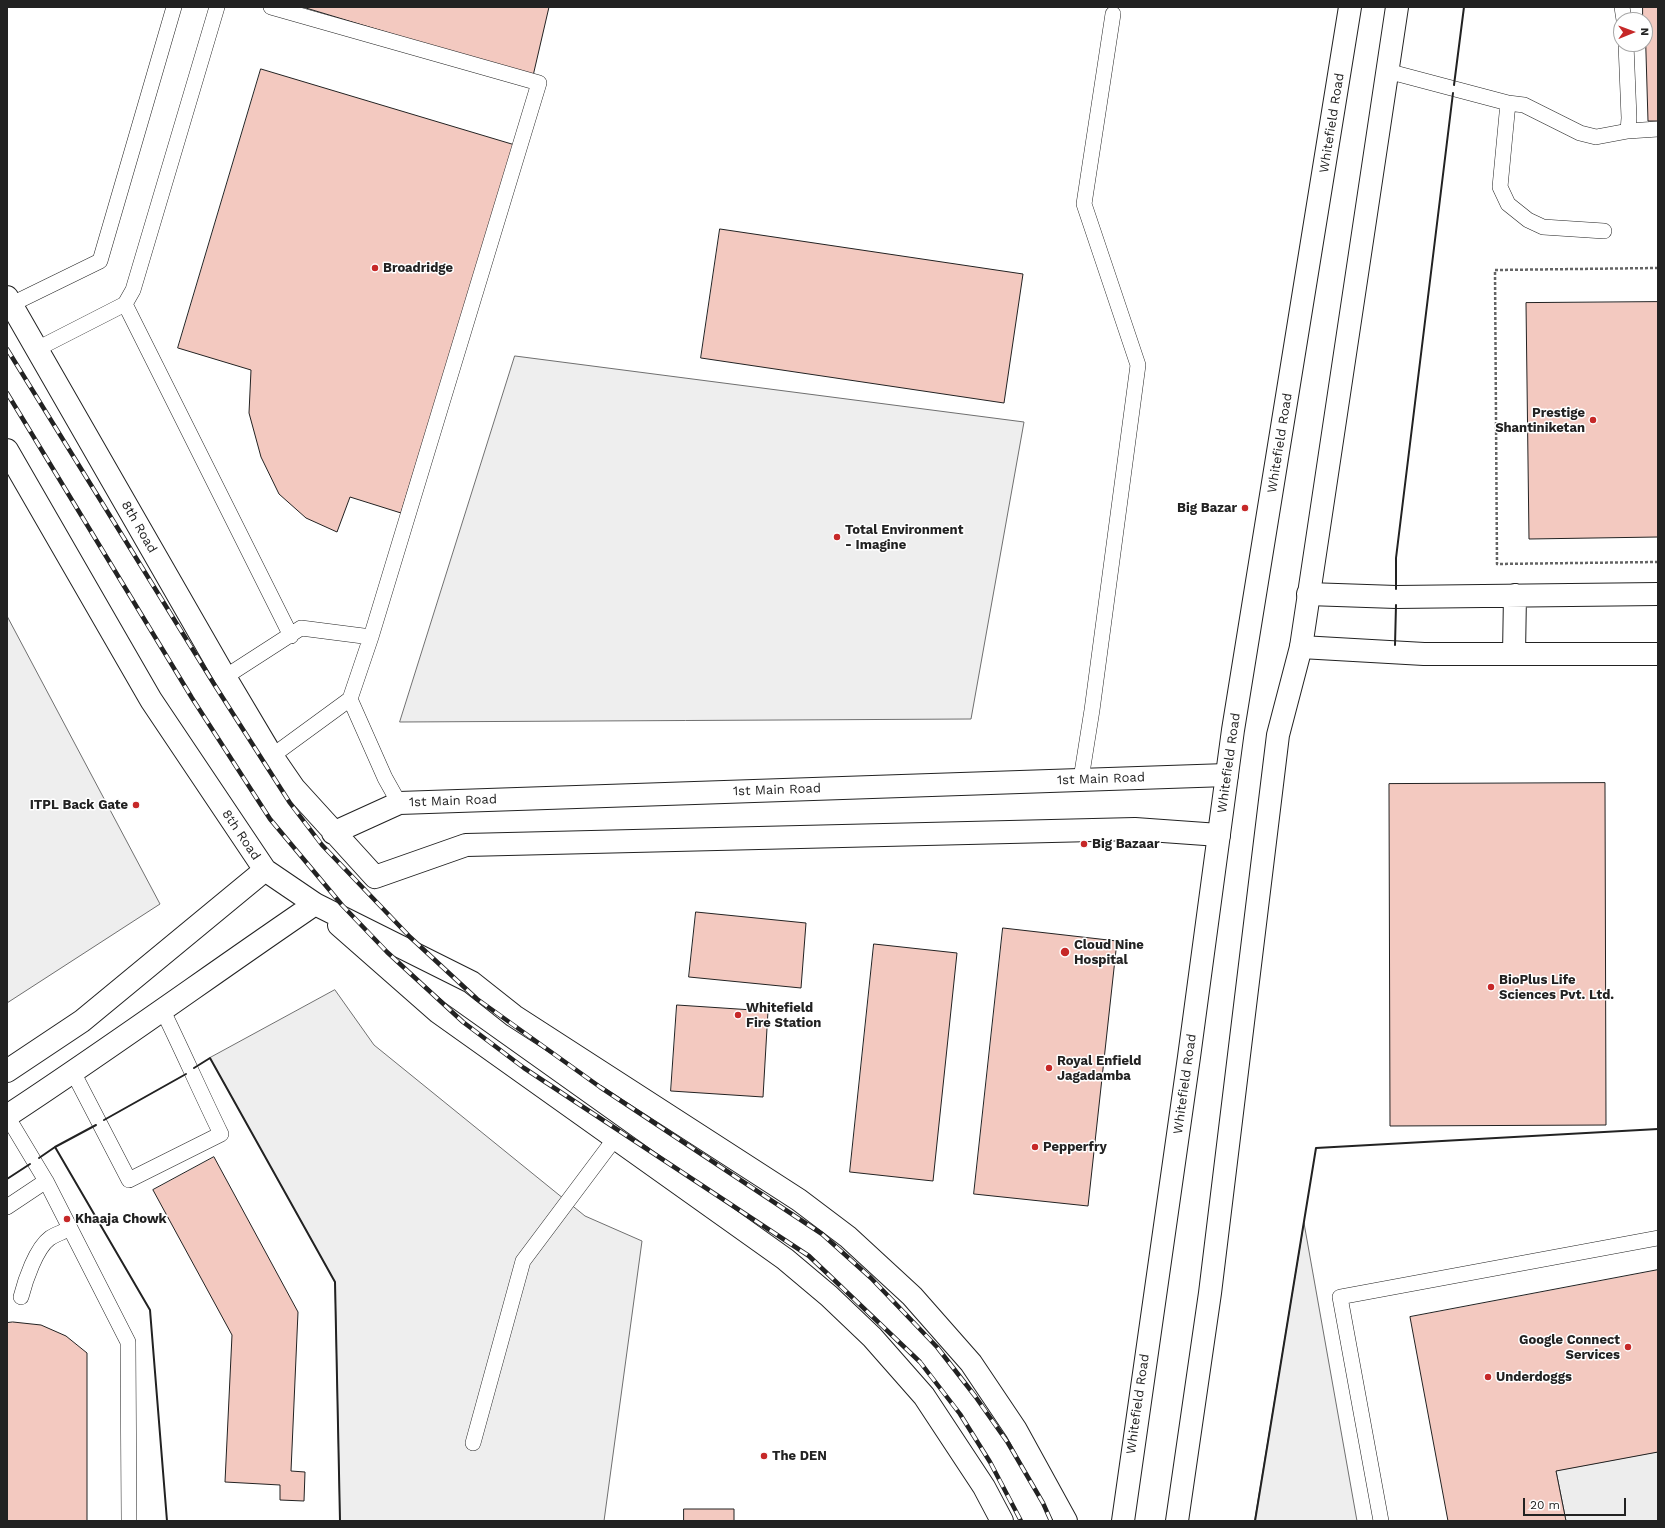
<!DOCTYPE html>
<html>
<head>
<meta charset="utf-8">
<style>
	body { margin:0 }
	#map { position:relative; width:1665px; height:1528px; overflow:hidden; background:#fff; font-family:"Work Sans",sans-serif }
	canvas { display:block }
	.frame { position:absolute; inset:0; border:8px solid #222; pointer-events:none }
	.north { position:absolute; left:1613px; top:12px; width:40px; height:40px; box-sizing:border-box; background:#fff; border:1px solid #a7a7a7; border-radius:50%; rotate:89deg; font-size:11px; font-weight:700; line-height:16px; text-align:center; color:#222 }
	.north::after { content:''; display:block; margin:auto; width:14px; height:18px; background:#c62828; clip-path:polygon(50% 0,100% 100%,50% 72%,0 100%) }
	.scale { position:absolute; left:1523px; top:1498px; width:103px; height:18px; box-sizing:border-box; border:2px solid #222; border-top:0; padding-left:5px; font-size:12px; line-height:14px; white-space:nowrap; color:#222; -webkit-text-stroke:3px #fff; paint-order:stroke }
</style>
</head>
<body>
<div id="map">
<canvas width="1665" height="1528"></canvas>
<div class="frame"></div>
<div class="north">N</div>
<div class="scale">20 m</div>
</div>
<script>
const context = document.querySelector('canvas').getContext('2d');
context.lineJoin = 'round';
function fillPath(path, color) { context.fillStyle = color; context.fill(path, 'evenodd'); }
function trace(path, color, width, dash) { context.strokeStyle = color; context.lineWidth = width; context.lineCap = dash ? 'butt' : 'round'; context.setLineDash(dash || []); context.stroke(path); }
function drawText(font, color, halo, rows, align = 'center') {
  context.font = font + ' "Work Sans",sans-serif'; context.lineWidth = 3; context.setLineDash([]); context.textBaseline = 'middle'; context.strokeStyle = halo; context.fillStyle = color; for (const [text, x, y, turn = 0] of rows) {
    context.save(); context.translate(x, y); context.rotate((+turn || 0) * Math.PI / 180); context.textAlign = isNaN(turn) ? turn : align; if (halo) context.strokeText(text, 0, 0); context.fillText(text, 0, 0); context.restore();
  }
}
const green = new Path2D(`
	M 515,356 L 1024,422 L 971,719 L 400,722 Z
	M 7,616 L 160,904 L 7,1003 Z
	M 335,990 L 374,1045 L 585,1216 L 642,1241 L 604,1521 L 340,1521 L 335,1282 L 210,1058 Z
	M 1304,1223 L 1357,1521 L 1255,1521 Z`);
fillPath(green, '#eee');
trace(green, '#6f6f6f', 1);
const parking = new Path2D(`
	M 1658,1452 L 1658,1521 L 1566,1521 L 1556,1471 Z`);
fillPath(parking, '#ededed');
trace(parking, '#6f6f6f', 1);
const building = new Path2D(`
	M 303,7 L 549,7 L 533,76 Z
	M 1643,7 L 1658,7 L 1658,121 L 1648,121 L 1645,20 L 1643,20 Z
	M 261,69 L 515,145 L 401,513 L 350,497 L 337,532 L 306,518 L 279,494 L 261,457 L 249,413 L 251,370 L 178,348 Z
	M 720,229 L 1023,274 L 1004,403 L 701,358 Z
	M 1658,302 L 1658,537 L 1529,539 L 1526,303 Z
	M 1605,783 L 1606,1125 L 1390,1126 L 1389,784 Z
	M 696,912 L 806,923 L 801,988 L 689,977 Z
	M 1003,928 L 1117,941 L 1088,1206 L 974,1194 Z
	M 874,944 L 957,953 L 933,1181 L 850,1172 Z
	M 677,1005 L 768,1011 L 763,1097 L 671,1091 Z
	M 214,1157 L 298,1312 L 291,1471 L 305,1472 L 304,1501 L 280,1500 L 280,1485 L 225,1482 L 232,1335 L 153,1190 Z
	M 1658,1270 L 1658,1452 L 1556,1471 L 1566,1521 L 1448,1521 L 1410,1317 Z
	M 13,1322 L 41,1325 L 66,1336 L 87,1353 L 87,1521 L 7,1521 L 7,1323 Z
	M 684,1509 L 734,1509 L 734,1521 L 684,1521 Z`);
fillPath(building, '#f3c9c0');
trace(building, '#222', 1);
const lane = new Path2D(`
	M 271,7 L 539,83 L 371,637
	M 1622,7 L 1624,20
	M 1387,71 L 1508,103
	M 1628,131 L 1658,129
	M 1604,231 L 1543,227 L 1528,220 L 1508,204 L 1500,187 L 1508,103 L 1524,105 L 1580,133 L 1596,137 L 1628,131 L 1629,118 L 1626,44
	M 12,304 L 100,261 L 174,7
	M 125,304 L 291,636
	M 37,349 L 125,304 L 133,290 L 217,7
	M 225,677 L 301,628 L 371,637 L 350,699 L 272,756
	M 350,699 L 385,778 L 399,803
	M 1081,779 L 1092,710 L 1138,365 L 1084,204 L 1113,14
	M 73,1072 L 129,1180 L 221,1134 C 201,1093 183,1052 163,1011
	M 7,1116 L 46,1181 L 128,1342 L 129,1521
	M 7,1207 L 46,1181
	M 21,1297 C 25,1281 36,1248 50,1238 C 56,1234 64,1232 70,1228
	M 473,1443 L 523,1261 L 616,1137
	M 1381,1521 L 1340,1297 L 1658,1238`);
const street = new Path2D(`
	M 1308,594 L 1396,597 L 1658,594
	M 1301,647 L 1424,654 L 1658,654
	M 1514,654 L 1515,595`);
const secondary = new Path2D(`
	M 7,297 L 225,677 L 272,756 L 294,788 L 375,877 L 466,845 L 1135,829 L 1219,835
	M 7,450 L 151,700 L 265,870 L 315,904 L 471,982 L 514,1016 L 799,1200 L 848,1237 L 912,1296 L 971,1363 L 1016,1430 L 1066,1521
	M 333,833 L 399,803 L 1227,775
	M 339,925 L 438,1012 L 785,1259 L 829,1296 L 872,1337 L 924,1396 L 984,1487 L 1002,1521
	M 7,1071 L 82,1021 L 265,870
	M 7,1116 C 111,1048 212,974 315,904`);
const primary = new Path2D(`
	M 1123,1521 L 1189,1057 L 1233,730 L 1350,7
	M 1177,1521 L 1210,1293 L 1278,735 L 1301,647 L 1397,7`);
trace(lane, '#222', 16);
trace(street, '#222', 24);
trace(secondary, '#222', 24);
trace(primary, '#222', 24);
trace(new Path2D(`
	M 1658,268 L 1495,270 L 1497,564 L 1658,562`), '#646464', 2.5, [3, 2]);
trace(lane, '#fff', 15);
trace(street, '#fff', 22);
trace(secondary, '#fff', 22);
trace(primary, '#fff', 22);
const rail = new Path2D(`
	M 7,349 L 214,684 L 290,803 L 322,845 L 410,937 L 477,999 L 600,1087 L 822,1234 L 871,1278 L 937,1347 L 975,1396 L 1008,1443 L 1043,1503 L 1051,1521
	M 7,393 L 192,698 L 270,819 L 342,905 L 387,952 L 463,1022 L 524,1068 L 809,1256 L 920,1362 L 960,1414 L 990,1462 L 1021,1521`);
trace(rail, '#222', 4.5);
trace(rail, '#fff', 3, [9]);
trace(new Path2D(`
	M 1454,85 L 1464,7
	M 1396,589 L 1396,558 L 1453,93
	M 1395,645 L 1396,605
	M 194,1068 L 210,1058 L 335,1282 L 340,1521
	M 104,1120 L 186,1074
	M 96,1125 L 55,1147 L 150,1310 L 167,1521
	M 39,1158 L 55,1147
	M 7,1179 L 30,1164
	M 1255,1521 L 1316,1148 L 1658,1129`), '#222', 2);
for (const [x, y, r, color] of [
	[375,268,4,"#c62828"],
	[1593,420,4,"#c62828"],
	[1245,508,4,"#c62828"],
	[837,537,4,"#c62828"],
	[136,805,4,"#c62828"],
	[1084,844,4,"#c62828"],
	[1065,952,5,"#c62828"],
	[1491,987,4,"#c62828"],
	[738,1015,4,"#c62828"],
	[1049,1068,4,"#c62828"],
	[1035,1147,4,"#c62828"],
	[67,1219,4,"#c62828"],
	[1628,1347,4,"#c62828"],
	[1488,1377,4,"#c62828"],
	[764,1456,4,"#c62828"]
]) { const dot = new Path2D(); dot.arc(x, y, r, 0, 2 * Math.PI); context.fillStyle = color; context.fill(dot); trace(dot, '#fff', 1.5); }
drawText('13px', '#222', '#fff', [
	["Whitefield Road",1332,123,-81],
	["Whitefield Road",1280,443,-81],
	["8th Road",139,527,60],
	["Whitefield Road",1229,763,-82],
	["1st Main Road",1101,779,-2],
	["1st Main Road",777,790,-2],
	["1st Main Road",453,801,-2],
	["8th Road",241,835,56],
	["Whitefield Road",1185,1084,-82],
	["Whitefield Road",1138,1404,-82]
]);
drawText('bold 13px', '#222', '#fff', [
	["Broadridge",383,268],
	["Prestige",1585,413,"right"],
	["Shantiniketan",1585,428,"right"],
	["Big Bazar",1237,508,"right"],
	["Total Environment",845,530],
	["- Imagine",845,545],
	["ITPL Back Gate",128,805,"right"],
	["Big Bazaar",1092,844],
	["Cloud Nine",1074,945],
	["Hospital",1074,960],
	["BioPlus Life",1499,980],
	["Sciences Pvt. Ltd.",1499,995],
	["Whitefield",746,1008],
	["Fire Station",746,1023],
	["Royal Enfield",1057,1061],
	["Jagadamba",1057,1076],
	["Pepperfry",1043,1147],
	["Khaaja Chowk",75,1219],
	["Google Connect",1620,1340,"right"],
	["Services",1620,1355,"right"],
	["Underdoggs",1496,1377],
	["The DEN",772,1456]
], 'left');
</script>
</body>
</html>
